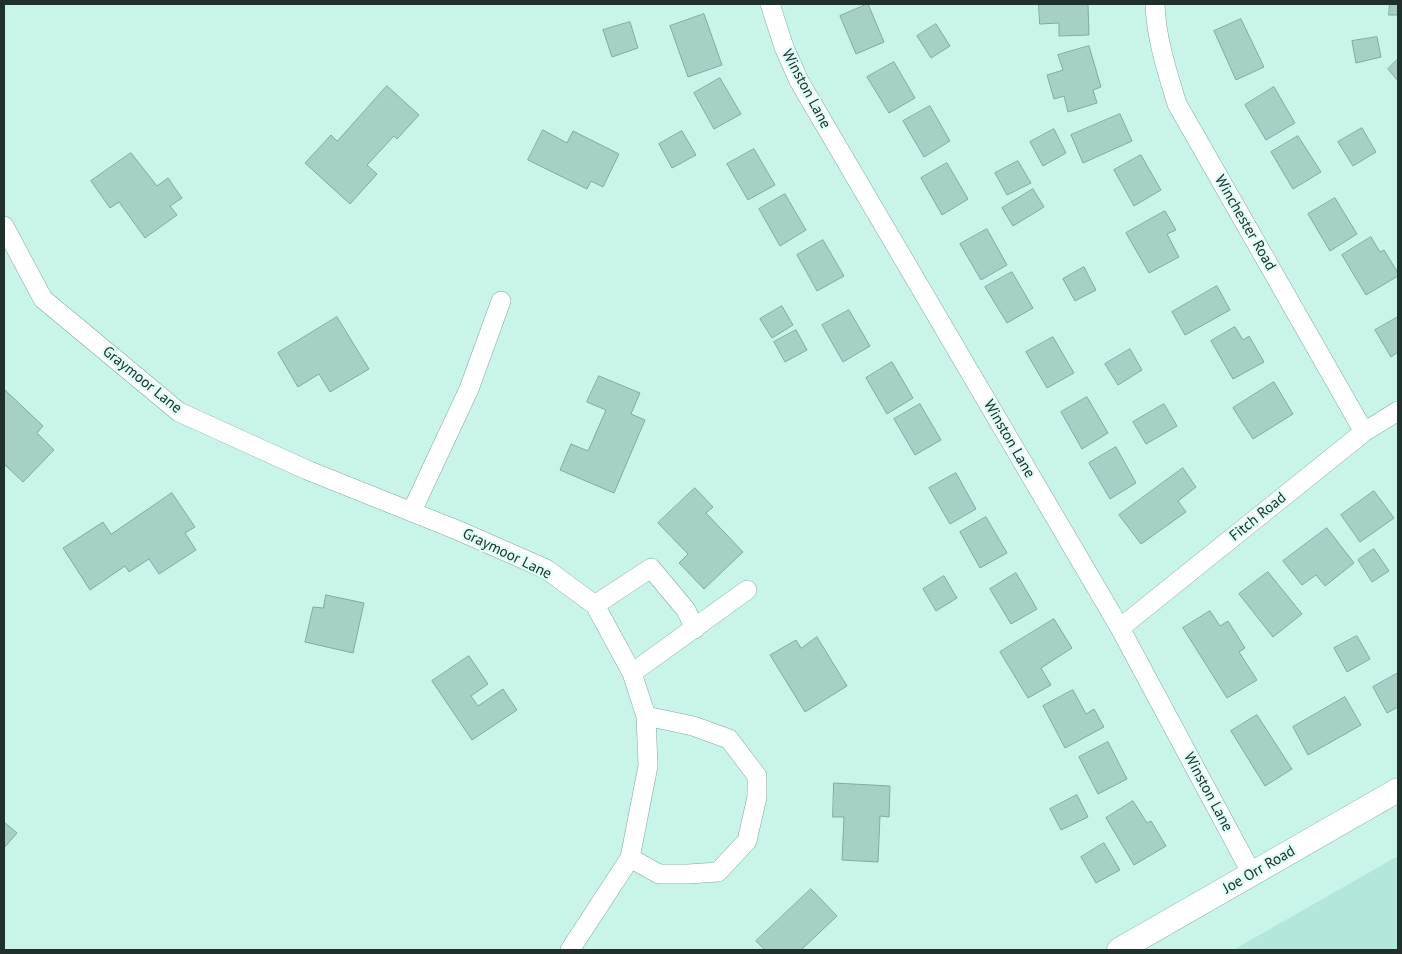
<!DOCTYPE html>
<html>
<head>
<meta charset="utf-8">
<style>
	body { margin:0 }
	#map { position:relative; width:1402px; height:954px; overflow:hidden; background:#c9f4e9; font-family:"PT Sans",sans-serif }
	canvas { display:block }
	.frame { position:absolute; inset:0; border:5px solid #20312d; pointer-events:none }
</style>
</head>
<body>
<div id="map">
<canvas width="1402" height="954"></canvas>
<div class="frame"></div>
</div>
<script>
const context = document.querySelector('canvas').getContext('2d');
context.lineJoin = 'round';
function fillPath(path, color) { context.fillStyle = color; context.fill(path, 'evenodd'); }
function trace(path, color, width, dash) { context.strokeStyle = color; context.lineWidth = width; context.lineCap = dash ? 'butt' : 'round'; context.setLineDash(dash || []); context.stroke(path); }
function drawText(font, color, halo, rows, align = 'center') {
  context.font = font + ' "PT Sans",sans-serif'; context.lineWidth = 4.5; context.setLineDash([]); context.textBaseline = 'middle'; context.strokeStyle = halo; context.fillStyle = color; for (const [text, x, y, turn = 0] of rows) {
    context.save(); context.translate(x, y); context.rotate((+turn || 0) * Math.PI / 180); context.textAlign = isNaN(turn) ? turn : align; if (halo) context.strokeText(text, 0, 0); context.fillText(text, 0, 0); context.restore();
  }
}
fillPath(new Path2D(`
	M 1398,856 L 1398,950 L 1233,950 Z`), '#b4e7db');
const building = new Path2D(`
	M 868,4 L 884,42 L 856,54 L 840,16 Z
	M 1039,4 L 1088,4 L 1089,35 L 1059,36 L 1059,23 L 1040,24 Z
	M 1390,4 L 1398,4 L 1398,15 L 1389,15 Z
	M 704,14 L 722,65 L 688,77 L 670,26 Z
	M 1241,19 L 1264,67 L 1236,80 L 1214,31 Z
	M 630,22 L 638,48 L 612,57 L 603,30 Z
	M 936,24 L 950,46 L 931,58 L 917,36 Z
	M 1377,37 L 1381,57 L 1356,63 L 1352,41 Z
	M 1089,46 L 1101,87 L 1093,90 L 1097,103 L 1068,112 L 1064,96 L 1054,99 L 1047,75 L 1063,70 L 1058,55 Z
	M 1398,59 L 1398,81 L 1388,69 Z
	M 894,62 L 915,98 L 889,113 L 867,77 Z
	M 720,78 L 741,114 L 714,129 L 694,93 Z
	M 387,86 L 419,115 L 397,139 L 394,136 L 367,165 L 377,174 L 350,204 L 305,163 L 331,135 L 337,141 Z
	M 1274,87 L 1295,123 L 1266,140 L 1245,105 Z
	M 930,106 L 950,141 L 924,157 L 903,121 Z
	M 1120,114 L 1132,141 L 1083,163 L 1071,135 Z
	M 1362,128 L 1376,152 L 1353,166 L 1338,142 Z
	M 1054,129 L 1066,153 L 1043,166 L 1030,142 Z
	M 543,130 L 567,143 L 573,131 L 619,154 L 603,187 L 591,181 L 587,189 L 528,160 Z
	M 682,131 L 696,155 L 672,168 L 659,144 Z
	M 1298,136 L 1321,172 L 1293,189 L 1271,152 Z
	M 754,149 L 775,185 L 748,200 L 727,164 Z
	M 131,153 L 157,186 L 168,178 L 182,198 L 170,206 L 177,215 L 145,238 L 119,202 L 110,208 L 91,181 Z
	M 1141,155 L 1161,190 L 1134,206 L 1114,170 Z
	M 1018,161 L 1031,183 L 1007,195 L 995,173 Z
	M 947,163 L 968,199 L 942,215 L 921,178 Z
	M 1033,189 L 1044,207 L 1013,226 L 1002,208 Z
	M 785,194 L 806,230 L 780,246 L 759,209 Z
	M 1335,198 L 1357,234 L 1330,251 L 1308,214 Z
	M 1165,211 L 1176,230 L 1167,234 L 1179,257 L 1149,273 L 1126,233 Z
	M 987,229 L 1007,265 L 981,280 L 960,244 Z
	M 1371,237 L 1380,252 L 1384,250 L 1398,273 L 1398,276 L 1366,295 L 1342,255 Z
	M 823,240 L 844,276 L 817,291 L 797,255 Z
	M 1084,267 L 1096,290 L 1075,301 L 1063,279 Z
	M 1012,272 L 1033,308 L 1007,323 L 985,287 Z
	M 1217,286 L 1230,310 L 1185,335 L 1172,312 Z
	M 782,306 L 793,325 L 772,338 L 760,319 Z
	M 849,310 L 870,346 L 843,362 L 822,325 Z
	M 337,317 L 369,369 L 330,392 L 319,374 L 298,387 L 278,353 Z
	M 1398,317 L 1398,352 L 1391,357 L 1375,330 Z
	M 1235,327 L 1243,340 L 1249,336 L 1264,362 L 1233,379 L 1211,341 Z
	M 796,330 L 807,350 L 785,362 L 774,342 Z
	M 1053,337 L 1074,373 L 1047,388 L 1026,352 Z
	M 1130,349 L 1142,370 L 1118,385 L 1105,364 Z
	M 892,362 L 913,398 L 887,414 L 866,378 Z
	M 599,376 L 640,393 L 631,414 L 645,420 L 614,493 L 560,470 L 571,444 L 588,451 L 606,410 L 587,402 Z
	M 1274,382 L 1293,414 L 1253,439 L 1233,408 Z
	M 5,390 L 43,426 L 37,433 L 54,450 L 23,482 L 5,465 L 4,466 L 4,392 Z
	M 1087,397 L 1108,433 L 1082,449 L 1061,412 Z
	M 920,404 L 941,440 L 915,455 L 894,419 Z
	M 1164,404 L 1177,426 L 1146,444 L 1133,422 Z
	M 1116,447 L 1136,483 L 1110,499 L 1089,463 Z
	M 1183,468 L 1196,487 L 1178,501 L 1186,512 L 1141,544 L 1119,515 Z
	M 956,473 L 976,509 L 950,524 L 929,488 Z
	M 695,488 L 713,507 L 706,513 L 743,552 L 704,589 L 679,563 L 688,554 L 658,523 Z
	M 1374,491 L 1394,518 L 1360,542 L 1341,515 Z
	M 172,493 L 195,527 L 185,533 L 196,550 L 159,574 L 149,559 L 129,572 L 125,566 L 90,590 L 63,548 L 103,522 L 111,534 Z
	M 986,517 L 1007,553 L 980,568 L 960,532 Z
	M 1327,528 L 1354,563 L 1325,586 L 1316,575 L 1302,585 L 1283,561 Z
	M 1374,549 L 1389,571 L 1372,582 L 1358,560 Z
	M 1268,572 L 1302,614 L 1273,637 L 1239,594 Z
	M 1016,573 L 1037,609 L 1011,624 L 990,589 Z
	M 944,576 L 957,598 L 936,611 L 923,589 Z
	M 326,595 L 364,603 L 353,653 L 305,642 L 313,607 L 323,608 Z
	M 1210,611 L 1220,626 L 1228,621 L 1245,648 L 1239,652 L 1257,680 L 1227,698 L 1183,628 Z
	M 1054,619 L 1072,648 L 1041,668 L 1051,685 L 1028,698 L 1000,652 Z
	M 1357,636 L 1370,659 L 1347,672 L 1334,648 Z
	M 817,637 L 847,686 L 805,712 L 770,655 L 796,640 L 801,648 Z
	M 469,656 L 488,684 L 471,696 L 478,706 L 503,689 L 517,710 L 472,740 L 432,681 Z
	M 1398,673 L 1398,707 L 1387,713 L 1373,687 Z
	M 1073,690 L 1086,714 L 1094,709 L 1104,727 L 1065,748 L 1043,706 Z
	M 1345,697 L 1361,725 L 1308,755 L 1293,727 Z
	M 1257,715 L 1292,769 L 1265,786 L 1231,731 Z
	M 1108,742 L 1127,779 L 1098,794 L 1079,757 Z
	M 834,783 L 890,786 L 889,817 L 880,816 L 878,862 L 842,860 L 844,817 L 833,817 Z
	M 1077,795 L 1088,817 L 1061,830 L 1050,809 Z
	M 1133,801 L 1147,823 L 1151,821 L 1166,846 L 1134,865 L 1106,818 Z
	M 4,822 L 17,833 L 4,848 Z
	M 1104,843 L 1120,870 L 1096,883 L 1081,857 Z
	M 811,889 L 837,916 L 801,950 L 765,950 L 756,941 Z`);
fillPath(building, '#a6d0c6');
trace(building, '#81aaa1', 1);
const minor = new Path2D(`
	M 770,4 L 784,47 L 799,81 L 1120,628 L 1252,874
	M 1155,4 C 1156,38 1167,71 1177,104 L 1364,432
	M 4,226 L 43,299 L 179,412 L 307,470 L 457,530 L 546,569 L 595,605 L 632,673 L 646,716 L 648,766 L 630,858 L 570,950
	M 412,511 L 469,389 L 501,301
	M 595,605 L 651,568 L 686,610 L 695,629
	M 1120,628 L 1364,432 L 1398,411
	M 632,673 L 747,590
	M 630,858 L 659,874 L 688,874 L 718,872 L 747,841 L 757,797 L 757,776 L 729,739 L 693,726 L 646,716`);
const tertiary = new Path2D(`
	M 1119,950 L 1398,790`);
trace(minor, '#80a89f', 20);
trace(tertiary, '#80a89f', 25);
trace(minor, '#fff', 19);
trace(tertiary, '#fff', 24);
drawText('15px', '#20312d', '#ddfff7', [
	["Winston Lane",806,89,62],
	["Winchester Road",1245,223,60],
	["Graymoor Lane",142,380,39],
	["Winston Lane",1009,439,60],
	["Fitch Road",1258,517,-39],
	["Graymoor Lane",507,554,26],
	["Winston Lane",1208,792,62],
	["Joe Orr Road",1259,870,-30]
]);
</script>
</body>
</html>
